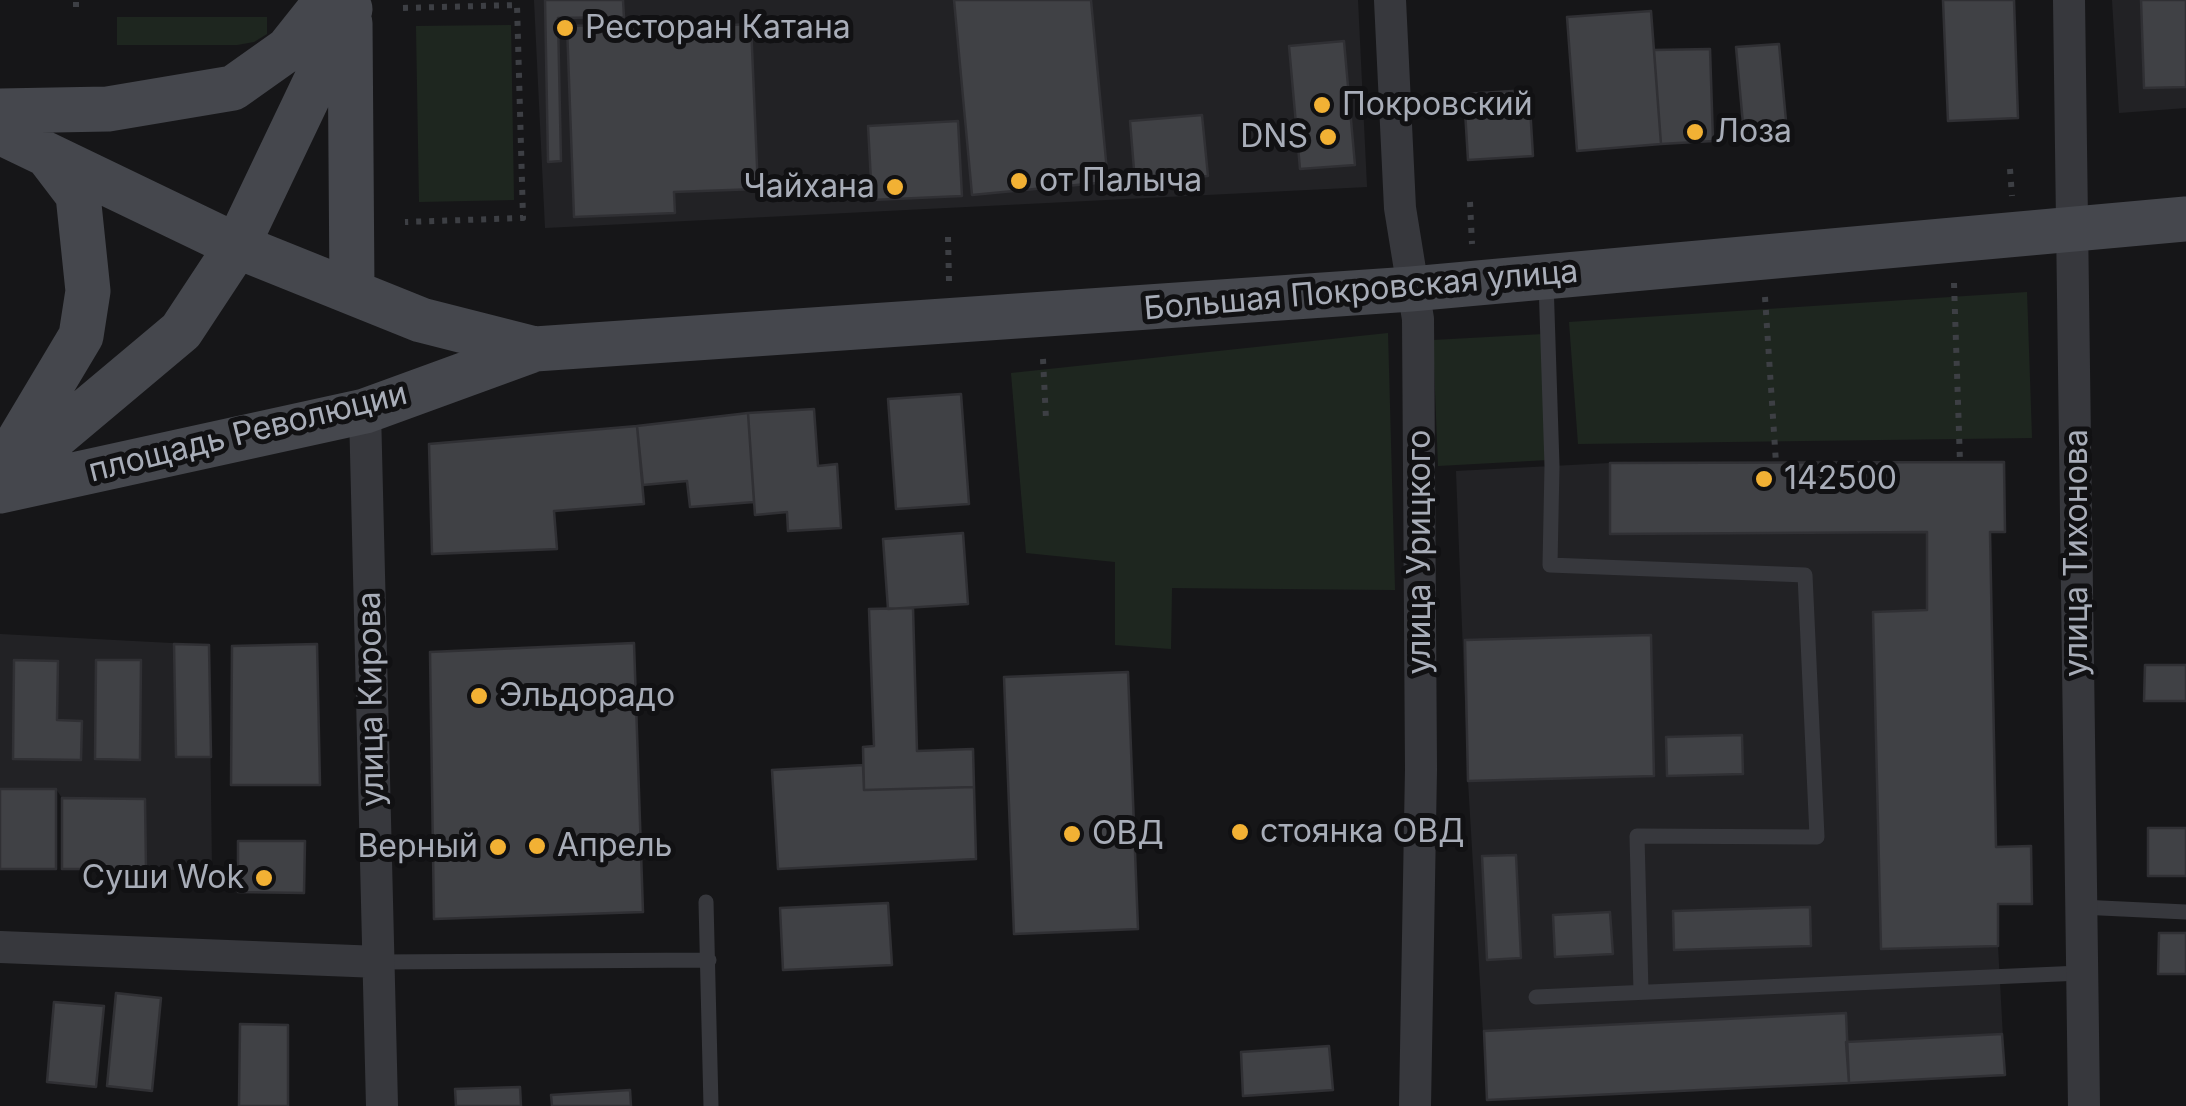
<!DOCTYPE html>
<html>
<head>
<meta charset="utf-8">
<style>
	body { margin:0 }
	canvas { display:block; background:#161618 }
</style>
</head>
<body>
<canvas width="2186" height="1106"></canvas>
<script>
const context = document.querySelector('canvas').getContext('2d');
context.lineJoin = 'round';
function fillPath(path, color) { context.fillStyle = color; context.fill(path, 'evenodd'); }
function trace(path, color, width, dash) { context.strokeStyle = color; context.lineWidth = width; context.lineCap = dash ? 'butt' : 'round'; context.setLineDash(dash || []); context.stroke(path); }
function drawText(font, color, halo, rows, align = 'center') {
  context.font = font + ' Inter,sans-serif'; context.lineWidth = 10; context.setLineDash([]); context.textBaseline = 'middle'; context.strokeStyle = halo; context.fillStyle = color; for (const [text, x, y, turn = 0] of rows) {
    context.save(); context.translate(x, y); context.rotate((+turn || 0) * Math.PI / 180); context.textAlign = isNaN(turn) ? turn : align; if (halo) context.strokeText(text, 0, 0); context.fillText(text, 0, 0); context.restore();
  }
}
fillPath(new Path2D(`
	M 534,0 L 1358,0 L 1367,187 L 545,228 Z
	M 2112,0 L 2186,0 L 2186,108 L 2119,113 Z
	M 2004,462 L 2005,532 L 1990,533 L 1998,946 L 2005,1075 L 1487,1100 L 1468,781 L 1456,471 L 1610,463 Z
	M 0,634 L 209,645 L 212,871 L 146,869 L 145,799 L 62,798 L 56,789 L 0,789 Z`), '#222225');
fillPath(new Path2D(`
	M 117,17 L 267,17 L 267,34 L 254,42 L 237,45 L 117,45 Z
	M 511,25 L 514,200 L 419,202 L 416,26 Z
	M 2027,292 L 2032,438 L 1578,444 L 1569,322 Z
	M 1388,333 L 1395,590 L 1172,588 L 1171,649 L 1115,645 L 1115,562 L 1026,553 L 1011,373 Z
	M 1544,334 L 1548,460 L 1438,466 L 1433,340 Z`), '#1e261f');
const building = new Path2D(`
	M 545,0 L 623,0 L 624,17 L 558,18 L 561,161 L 548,162 Z
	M 954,0 L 1091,0 L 1108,182 L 972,195 Z
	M 1943,0 L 2014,0 L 2018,118 L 1948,121 Z
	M 2141,0 L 2186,0 L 2186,87 L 2144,88 Z
	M 1651,11 L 1661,144 L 1577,151 L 1567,17 Z
	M 669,23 L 668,28 L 751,24 L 758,189 L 674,192 L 675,213 L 574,217 L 567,26 Z
	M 1344,41 L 1355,165 L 1300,169 L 1289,46 Z
	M 1779,44 L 1787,132 L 1744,135 L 1736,47 Z
	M 1710,49 L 1713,141 L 1661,144 L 1654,50 Z
	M 1529,90 L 1533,156 L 1468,160 L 1464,94 Z
	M 1202,115 L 1208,176 L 1135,182 L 1130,121 Z
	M 958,121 L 962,196 L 872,200 L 868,126 Z
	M 961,394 L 969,504 L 896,509 L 888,399 Z
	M 814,409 L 818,466 L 837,464 L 841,528 L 788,531 L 787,512 L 755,515 L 748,413 Z
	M 748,413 L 754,502 L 690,507 L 687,481 L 643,485 L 637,426 Z
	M 637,426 L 644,504 L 554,511 L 557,549 L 432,554 L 429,444 Z
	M 2004,462 L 2005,532 L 1990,532 L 1996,847 L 2031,846 L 2032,904 L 1998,904 L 1998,946 L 1881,949 L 1873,612 L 1927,610 L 1927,532 L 1610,534 L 1610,463 Z
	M 963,533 L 968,604 L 888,609 L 883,539 Z
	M 913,608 L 917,751 L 973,749 L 974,787 L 864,790 L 863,747 L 874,746 L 869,609 Z
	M 1651,635 L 1654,776 L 1468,781 L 1465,640 Z
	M 634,643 L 643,912 L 434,919 L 430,652 Z
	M 174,644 L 209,645 L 211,757 L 176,757 Z
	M 317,644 L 320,785 L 231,785 L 232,646 Z
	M 14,660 L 58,661 L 57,720 L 82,721 L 81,760 L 13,759 Z
	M 96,660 L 141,660 L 140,760 L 95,759 Z
	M 2145,665 L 2186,665 L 2186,701 L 2144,701 Z
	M 1128,672 L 1138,929 L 1014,934 L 1004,677 Z
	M 1742,735 L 1743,774 L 1667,776 L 1666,737 Z
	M 863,765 L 864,790 L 974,787 L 976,859 L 778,869 L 772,770 Z
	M 0,789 L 56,789 L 56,869 L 0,869 Z
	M 62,798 L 145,799 L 146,869 L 62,869 Z
	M 2148,828 L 2186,828 L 2186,876 L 2148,876 Z
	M 238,841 L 305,841 L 304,893 L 238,892 Z
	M 1516,855 L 1521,958 L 1487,960 L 1482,856 Z
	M 888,903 L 892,965 L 783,970 L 780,908 Z
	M 1810,907 L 1811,946 L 1674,950 L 1673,911 Z
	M 1610,912 L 1613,954 L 1555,957 L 1553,915 Z
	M 2159,933 L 2186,933 L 2186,974 L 2158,974 Z
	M 116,993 L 161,998 L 152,1091 L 107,1086 Z
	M 54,1002 L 104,1006 L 96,1087 L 47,1082 Z
	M 1846,1013 L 1849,1083 L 1487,1100 L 1484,1031 Z
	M 240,1024 L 288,1025 L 288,1106 L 239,1106 Z
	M 2002,1034 L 2005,1075 L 1849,1083 L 1846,1042 Z
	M 1329,1046 L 1333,1090 L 1243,1096 L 1241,1052 Z
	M 520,1087 L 521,1106 L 456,1106 L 455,1089 Z
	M 630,1090 L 631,1106 L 552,1106 L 551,1095 Z`);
fillPath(building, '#404145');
trace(building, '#303034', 2.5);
trace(new Path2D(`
	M 76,7 L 76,0
	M 403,8 L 517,5 L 523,218 L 405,222
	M 2010,169 L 2012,196
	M 1470,202 L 1472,244
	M 948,237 L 949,281
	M 1954,283 L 1960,462
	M 1765,297 L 1776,463
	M 1043,359 L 1046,419`), '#3d3f44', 6, [5, 8]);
trace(new Path2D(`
	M 1546,281 L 1552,466 L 1550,565 L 1805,575 L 1817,837 L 1637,836 L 1641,992
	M 706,902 L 711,1106
	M 2080,907 L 2186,912
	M 379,962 L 709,960
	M 1536,997 L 2081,973`), '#37383d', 15);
trace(new Path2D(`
	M 1390,0 L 1400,208 L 1418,319 L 1421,769 L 1415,1106
	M 2069,0 L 2084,1106
	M 365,411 L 382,1106
	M 0,947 L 379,962`), '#37383d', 32);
trace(new Path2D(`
	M 350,23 L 352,291
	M 0,111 L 108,109 L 233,88 L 288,49 L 319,10 L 322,0
	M 0,132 L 237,246 L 421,320 L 535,349
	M 4,465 L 81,336 L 88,291 L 78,195 L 49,157
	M 0,483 L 181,331 L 237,246 L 350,9
	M 0,491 L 365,411 L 535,349 L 1411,289 L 2186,219`), '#45474d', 45);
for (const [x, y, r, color] of [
	[565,28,10,"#f2b134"],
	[1322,105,10,"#f2b134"],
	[1695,132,10,"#f2b134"],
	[1328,137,10,"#f2b134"],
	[1019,181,10,"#f2b134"],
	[895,187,10,"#f2b134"],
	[1764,479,10,"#f2b134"],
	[479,696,10,"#f2b134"],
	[1240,832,10,"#f2b134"],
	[1072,834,10,"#f2b134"],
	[537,846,10,"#f2b134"],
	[498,847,10,"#f2b134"],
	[264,878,10,"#f2b134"]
]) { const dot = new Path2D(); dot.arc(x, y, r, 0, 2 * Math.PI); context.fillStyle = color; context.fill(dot); trace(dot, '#111113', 4); }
drawText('32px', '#a8adb8', '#111113', [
	["Ресторан Катана",585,28],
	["Покровский",1342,105],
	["Лоза",1715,132],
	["DNS",1308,137,"right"],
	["от Палыча",1039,181],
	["Чайхана",875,187,"right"],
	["142500",1784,479],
	["Эльдорадо",499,696],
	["стоянка ОВД",1260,832],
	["ОВД",1092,834],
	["Апрель",557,846],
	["Верный",478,847,"right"],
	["Суши Wok",244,878,"right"]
], 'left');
drawText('32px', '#a8adb8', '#111113', [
	["Большая Покровская улица",1361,291,-5],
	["площадь Революции",248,433,-14],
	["улица Урицкого",1420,552,-90],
	["улица Тихонова",2077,553,-90],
	["улица Кирова",372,699,-91]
]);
</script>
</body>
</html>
